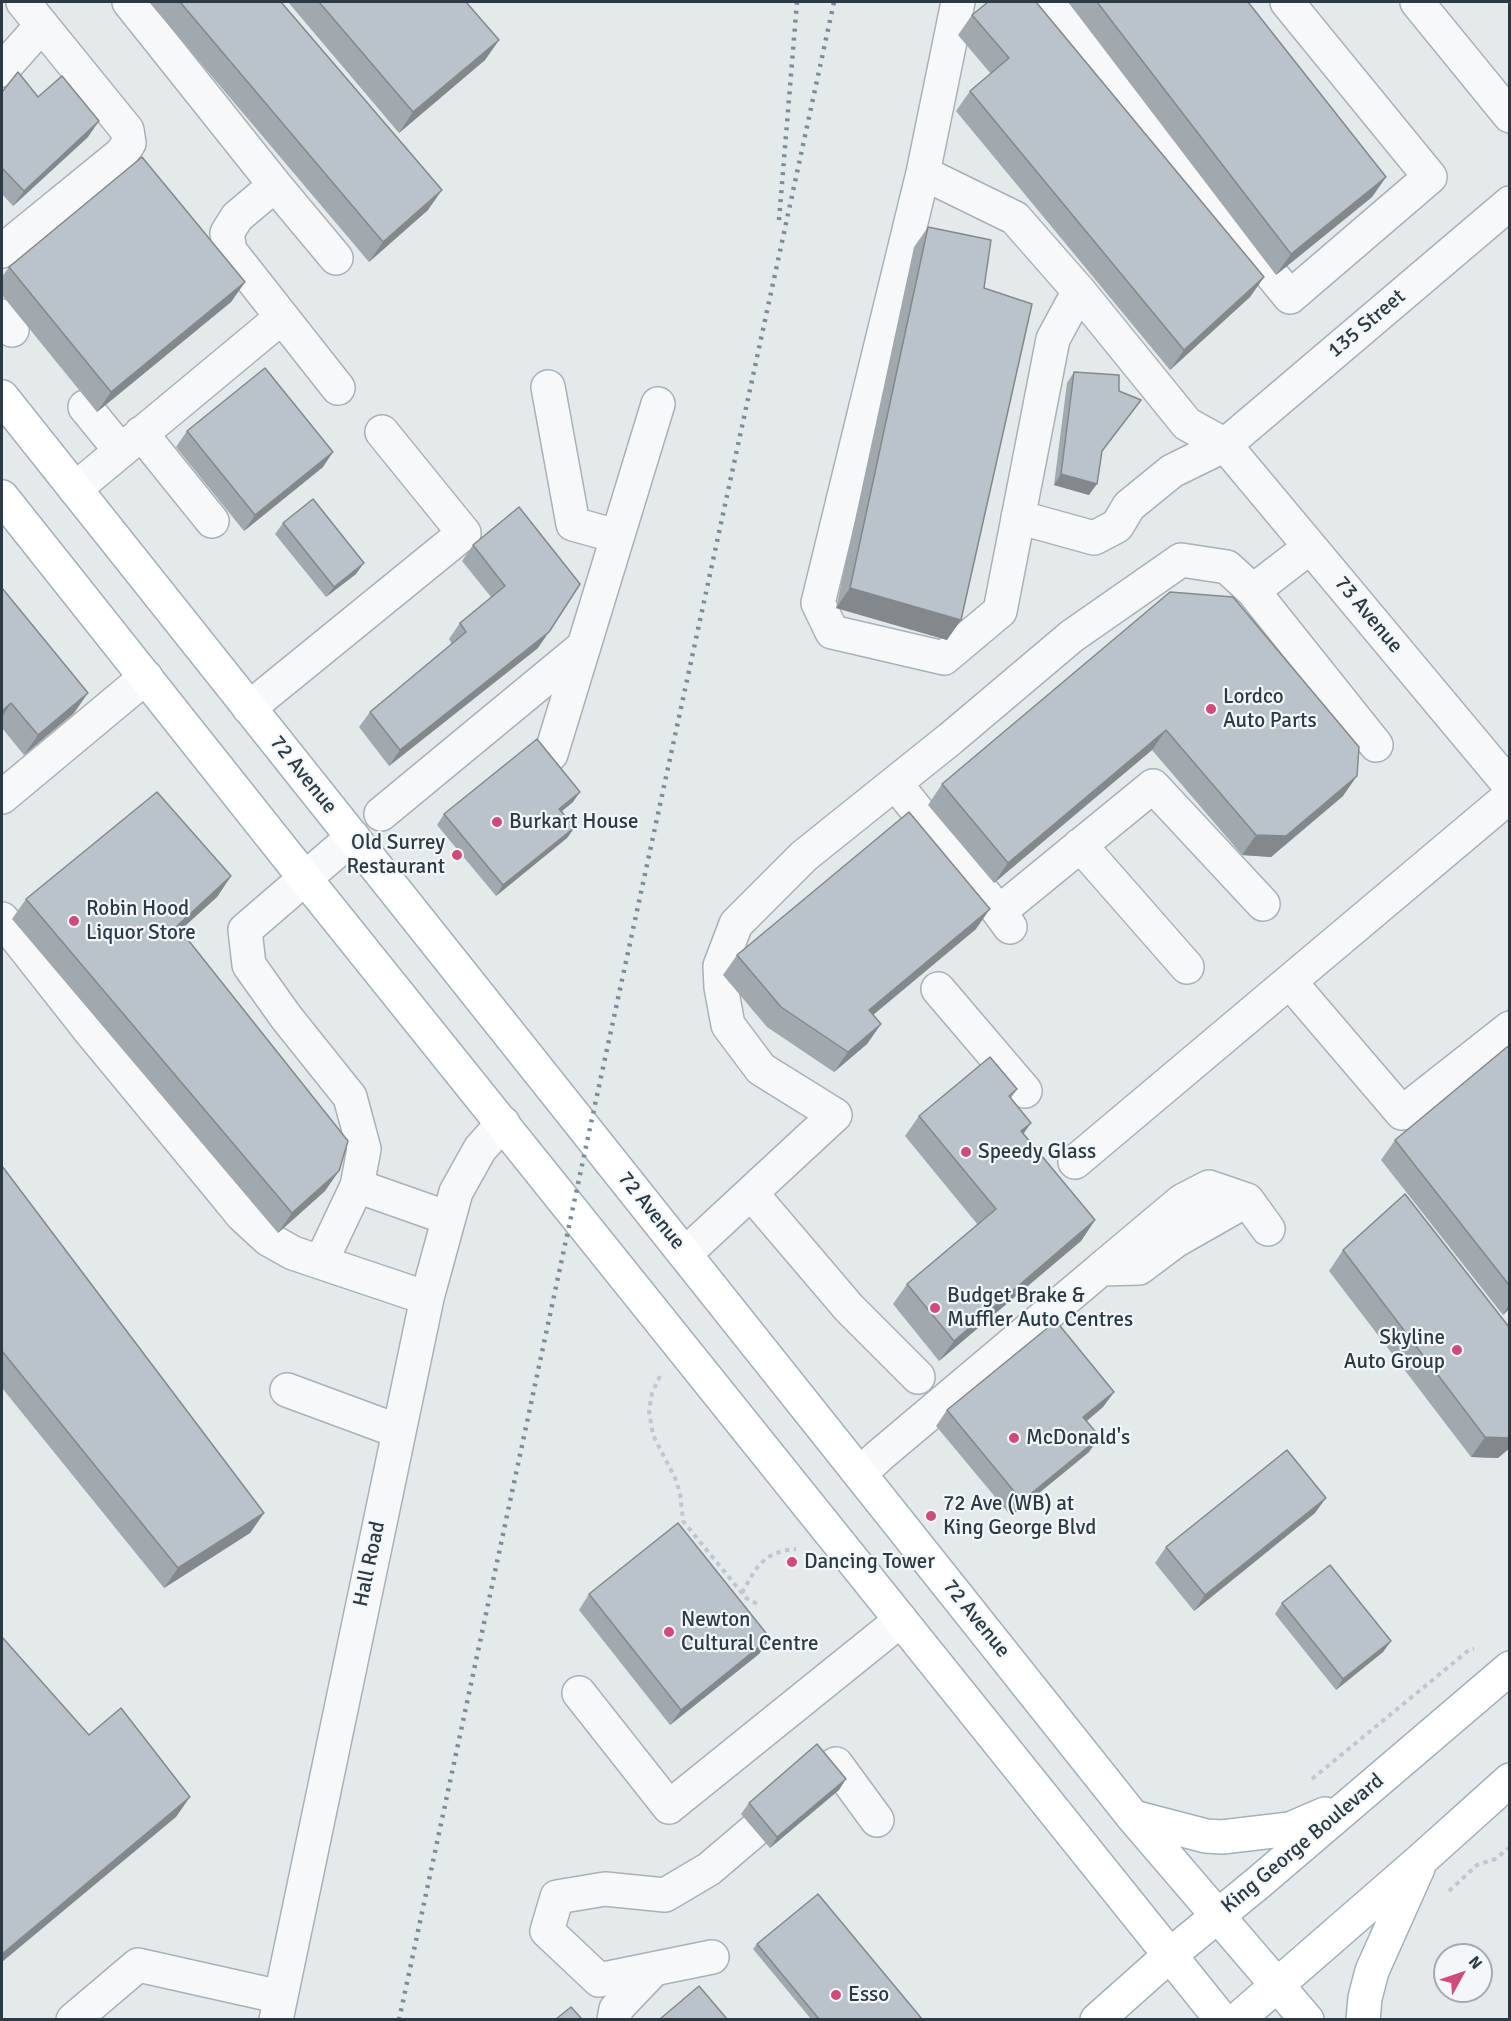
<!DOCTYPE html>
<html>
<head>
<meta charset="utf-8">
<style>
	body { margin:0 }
	#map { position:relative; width:1511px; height:2021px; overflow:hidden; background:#e4e9ec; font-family:Signika,sans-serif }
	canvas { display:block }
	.frame { position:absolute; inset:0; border:3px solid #2b3a45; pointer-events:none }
	.north { position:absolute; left:1433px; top:1943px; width:60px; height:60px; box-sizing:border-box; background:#f4f7f9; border:2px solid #a4abb1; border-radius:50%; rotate:50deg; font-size:16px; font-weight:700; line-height:24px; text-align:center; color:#2b3a45 }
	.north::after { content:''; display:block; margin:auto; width:21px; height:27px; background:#d04a7b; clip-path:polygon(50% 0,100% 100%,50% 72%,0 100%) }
</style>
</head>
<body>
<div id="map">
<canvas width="1511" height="2021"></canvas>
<div class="frame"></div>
<div class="north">N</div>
</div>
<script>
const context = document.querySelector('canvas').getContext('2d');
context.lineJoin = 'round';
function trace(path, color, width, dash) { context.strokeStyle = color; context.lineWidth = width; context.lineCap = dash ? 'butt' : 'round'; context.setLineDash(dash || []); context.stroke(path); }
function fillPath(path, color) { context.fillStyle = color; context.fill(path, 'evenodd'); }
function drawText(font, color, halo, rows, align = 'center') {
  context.font = font + ' Signika,sans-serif'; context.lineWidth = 4.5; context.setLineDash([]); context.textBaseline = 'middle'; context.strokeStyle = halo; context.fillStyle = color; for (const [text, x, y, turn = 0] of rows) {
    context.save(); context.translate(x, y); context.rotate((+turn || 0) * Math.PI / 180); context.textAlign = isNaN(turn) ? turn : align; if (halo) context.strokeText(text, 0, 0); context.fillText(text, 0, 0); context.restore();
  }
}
const minor = new Path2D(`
	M 958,2 L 923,173 L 818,603 L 832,632 L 944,658 L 1000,611 L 1053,339 L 1079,291
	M 1047,2 L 1290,297 L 1430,177 L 1287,2
	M 1417,2 L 1510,116
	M 2,70 L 42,25
	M 923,173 L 1015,218 L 1079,291 L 1187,424 L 1225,445 L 1510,786
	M 275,185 L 336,258
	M 2,251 L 121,154 L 129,143 L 127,130 L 23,2
	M 2,316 L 12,330
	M 282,317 L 338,388
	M 548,387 L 573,524 L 616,536
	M 85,407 L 121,451
	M 141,433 L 212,521
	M 75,489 L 282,317 L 230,251 L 227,233 L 237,217 L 275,185 L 129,2
	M 1018,517 L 1094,538 L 1117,526 L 1129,506 L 1172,471 L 1225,445 L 1510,203
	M 1253,591 L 1310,547
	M 249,708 L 464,533 L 382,432
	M 551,754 L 658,404
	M 895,783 L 999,912
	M 2,797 L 146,677
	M 381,814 L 582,648
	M 1080,845 L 1187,967
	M 2,919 L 91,1032 L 220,1188 L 242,1215 L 268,1239 L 293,1253 L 427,1298
	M 1010,927 L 999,912 L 1153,786 L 1263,904
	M 1290,982 L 1402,1113 L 1510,1028
	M 938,989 L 1025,1091
	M 1075,1162 L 1510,796
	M 357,1186 L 448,1218
	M 751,1193 L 849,1308 L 918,1377
	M 685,1254 L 835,1115 L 761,1069 L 728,1025 L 721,987 L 720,966 L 736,924 L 804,856 L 950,739 L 1072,636 L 1181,560 L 1227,567 L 1253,591 L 1376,745
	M 321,1262 L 357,1186 L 364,1149 L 350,1097 L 286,1017 L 249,965 L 245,930 L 353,837
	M 1101,1269 L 1182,1201 L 1209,1187 L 1247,1200
	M 287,1390 L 398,1431
	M 860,1474 L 879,1456 L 1101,1269 L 1139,1268 L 1175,1241 L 1247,1200 L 1268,1229
	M 579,1693 L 669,1807 L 901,1620
	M 712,1957 L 599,1980 L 547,1931 L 557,1897 L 605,1889 L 665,1895 L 709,1869 L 824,1771 L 836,1764 L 877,1820
	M 73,2020 L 138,1965 L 281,1997
	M 276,2020 L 427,1298 L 456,1192 L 480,1149 L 503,1123
	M 614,2020 L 616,2009 L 654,1969`);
const major = new Path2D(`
	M 2,397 L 1133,1817 L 1307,2020
	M 2,497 L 304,877 L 1222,2020
	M 1133,1817 L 1206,1836 L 1222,1837 L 1290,1829 L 1325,1814
	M 1097,2020 L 1170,1955 L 1258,1883 L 1510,1668
	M 1237,2020 L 1422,1859 L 1510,1780
	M 1363,2020 L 1365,1998 L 1372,1971 L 1418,1868`);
trace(minor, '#a9b1b7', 36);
trace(major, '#a3b0b8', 36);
trace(new Path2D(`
	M 660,1376 L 652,1393 L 649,1411 L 653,1435 L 675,1478 L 680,1493 L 683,1521 L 746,1598 L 761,1606
	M 742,1593 C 757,1566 763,1552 796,1549
	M 1312,1779 L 1469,1650 L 1474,1649
	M 1449,1891 L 1477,1865 L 1495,1859 L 1510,1847`), '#c2c7cb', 4, [4.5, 4.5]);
trace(minor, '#f7f8fa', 33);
trace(major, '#fff', 33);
trace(new Path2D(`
	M 779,220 L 797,2
	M 399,2020 L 596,1100 L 834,2`), '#7d8c96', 4.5, [3, 6]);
fillPath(new Path2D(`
	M 149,2 L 281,2 L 428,210 L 369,262 Z
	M 288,2 L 466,2 L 499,40 L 485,60 L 399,133 Z
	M 1068,2 L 1248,2 L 1386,177 L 1372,197 L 1276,275 Z
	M 972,15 L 1264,277 L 1250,297 L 1170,370 L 956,111 L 970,91 L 991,74 L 958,35 Z
	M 2,92 L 88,137 L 13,206 L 2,194 Z
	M 928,227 L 984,288 L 947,640 L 836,608 L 914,247 Z
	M 9,267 L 245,282 L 231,302 L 97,412 L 2,295 L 2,277 Z
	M 1074,372 L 1119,391 L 1133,411 L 1101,452 L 1089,495 L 1054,485 L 1067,383 Z
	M 187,431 L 323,467 L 244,531 L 176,447 Z
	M 519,507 L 538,648 L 389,766 L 359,727 L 370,712 L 452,644 L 449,639 L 460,623 L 491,597 L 462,561 L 473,545 Z
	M 283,523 L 356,574 L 326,597 L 275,534 Z
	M 2,588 L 74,713 L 24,755 L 2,728 Z
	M 1170,592 L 1343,796 L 1271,857 L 1242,855 L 1152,750 L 994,883 L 928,805 L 942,784 Z
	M 573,802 L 562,811 L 575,827 L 567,838 L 496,896 L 437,825 L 444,814 Z
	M 231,876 L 217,897 L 180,930 L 325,1191 L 278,1233 L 12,919 L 26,899 Z
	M 976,929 L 873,1015 L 881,1024 L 867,1044 L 834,1072 L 767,1027 L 723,975 L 737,955 Z
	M 1509,1047 L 1509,1309 L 1503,1315 L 1381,1160 L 1395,1140 Z
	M 1017,1089 L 1011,1098 L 1024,1134 L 1095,1220 L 1081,1241 L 939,1361 L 893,1304 L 907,1284 L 978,1225 L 905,1136 L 919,1116 Z
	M 2,1166 L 264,1513 L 250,1533 L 164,1588 L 2,1388 Z
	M 1405,1194 L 1498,1458 L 1471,1457 L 1329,1271 L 1343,1250 Z
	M 1114,1392 L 1103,1407 L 1087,1421 L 1089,1452 L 1011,1516 L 936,1426 L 947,1410 Z
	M 1315,1513 L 1194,1611 L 1155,1563 L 1166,1547 Z
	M 589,1594 L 770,1638 L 759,1654 L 670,1725 L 579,1610 Z
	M 1282,1603 L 1391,1641 L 1383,1652 L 1336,1690 L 1275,1614 Z
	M 839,1790 L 770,1848 L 741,1814 L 749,1803 Z
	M 757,1944 L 922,2019 L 811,2019 L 753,1949 Z`), '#a1a8ae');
fillPath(new Path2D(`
	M 499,40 L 485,60 L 399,133 L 413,112 Z
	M 99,121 L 88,137 L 13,206 L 24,191 Z
	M 1386,177 L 1372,197 L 1276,275 L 1291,254 Z
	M 442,190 L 428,210 L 369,262 L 383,242 Z
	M 1264,277 L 1250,297 L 1170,370 L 1184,350 Z
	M 245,282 L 231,302 L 97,412 L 111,392 Z
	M 333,452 L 323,467 L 244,531 L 255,515 Z
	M 1061,474 L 1097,484 L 1089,495 L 1054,485 Z
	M 364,563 L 356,574 L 326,597 L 334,587 Z
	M 850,588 L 961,620 L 947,640 L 836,608 Z
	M 549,632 L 538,648 L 389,766 L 400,750 Z
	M 88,693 L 74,713 L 24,755 L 38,735 Z
	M 11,703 L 2,717 L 2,711 Z
	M 1166,730 L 1152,750 L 994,883 L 1008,863 Z
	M 1357,776 L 1343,796 L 1271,857 L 1242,855 L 1256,835 Z
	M 580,792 L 573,802 L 552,819 L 559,809 Z
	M 575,827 L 567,838 L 496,896 L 503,885 Z
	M 231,876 L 217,897 L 163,946 L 177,926 Z
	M 990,909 L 976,929 L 855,1030 L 869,1010 Z
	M 881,1024 L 867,1044 L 834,1072 L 848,1052 Z
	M 1031,1123 L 1017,1143 L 1021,1131 Z
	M 339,1171 L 325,1191 L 278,1233 L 292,1213 Z
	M 1095,1220 L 1081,1241 L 939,1361 L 954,1341 Z
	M 1509,1305 L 1509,1309 L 1503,1315 Z
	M 1114,1392 L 1103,1407 L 1072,1433 L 1083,1417 Z
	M 1100,1437 L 1089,1452 L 1011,1516 L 1022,1501 Z
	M 1485,1437 L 1509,1438 L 1509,1449 L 1498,1458 L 1471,1457 Z
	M 1326,1498 L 1315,1513 L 1194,1611 L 1205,1595 Z
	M 264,1513 L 250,1533 L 164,1588 L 178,1568 Z
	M 770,1638 L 759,1654 L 670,1725 L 681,1710 Z
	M 1391,1641 L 1383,1652 L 1336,1690 L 1343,1679 Z
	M 846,1779 L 839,1790 L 770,1848 L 777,1837 Z
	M 190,1797 L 176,1817 L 2,1962 L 2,1954 Z`), '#83888d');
const building = new Path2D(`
	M 180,2 L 281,2 L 442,190 L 383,242 Z
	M 319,2 L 466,2 L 499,40 L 413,112 Z
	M 988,2 L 1036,2 L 1264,277 L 1184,350 L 970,91 L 1009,58 L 972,15 Z
	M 1097,2 L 1248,2 L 1386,177 L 1291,254 Z
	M 18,72 L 38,97 L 62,76 L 99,121 L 24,191 L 2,168 L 2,92 Z
	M 142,157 L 245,282 L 111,392 L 9,267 Z
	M 928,227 L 991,240 L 984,288 L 1032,304 L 961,620 L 850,588 Z
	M 265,368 L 333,452 L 255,515 L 187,431 Z
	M 1074,372 L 1119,375 L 1119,391 L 1141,400 L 1102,451 L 1097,484 L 1061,474 Z
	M 313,499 L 364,563 L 334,587 L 283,523 Z
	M 519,507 L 580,584 L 549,632 L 400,750 L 370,712 L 466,632 L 460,623 L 505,586 L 473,545 Z
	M 2,588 L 88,693 L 38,735 L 11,703 L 2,711 Z
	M 1170,592 L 1233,597 L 1359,747 L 1357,776 L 1286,836 L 1256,835 L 1166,730 L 1008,863 L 942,784 Z
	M 537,739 L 580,792 L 559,809 L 575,827 L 503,885 L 444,814 Z
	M 157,792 L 231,876 L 177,926 L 348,1141 L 339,1171 L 292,1213 L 26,899 Z
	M 909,812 L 990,909 L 869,1010 L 881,1024 L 848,1052 L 781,1007 L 737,955 Z
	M 1507,1047 L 1509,1047 L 1509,1285 L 1395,1140 Z
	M 990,1057 L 1017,1089 L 1009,1096 L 1031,1123 L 1021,1131 L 1095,1220 L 954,1341 L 907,1284 L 996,1209 L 919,1116 Z
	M 2,1166 L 264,1513 L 178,1568 L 2,1351 Z
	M 1405,1194 L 1509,1327 L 1509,1438 L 1485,1437 L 1343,1250 Z
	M 1056,1321 L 1114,1392 L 1083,1417 L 1100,1437 L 1022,1501 L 947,1410 Z
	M 1287,1450 L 1326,1498 L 1205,1595 L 1166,1547 Z
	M 678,1523 L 770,1638 L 681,1710 L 589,1594 Z
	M 1330,1565 L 1391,1641 L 1343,1679 L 1282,1603 Z
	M 2,1637 L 89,1735 L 121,1708 L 190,1797 L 2,1954 Z
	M 817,1744 L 846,1779 L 777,1837 L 749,1803 Z
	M 818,1894 L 922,2019 L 819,2019 L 757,1944 Z
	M 699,1986 L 727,2019 L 660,2019 Z
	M 571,2007 L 582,2019 L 556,2019 Z`);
fillPath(building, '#bbc3ca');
trace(building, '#83888d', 1.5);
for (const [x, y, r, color] of [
	[1211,709,6,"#d04a7b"],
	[497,822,6,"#d04a7b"],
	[457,855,6,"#d04a7b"],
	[74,921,6,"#d04a7b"],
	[966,1152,6,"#d04a7b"],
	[935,1308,6,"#d04a7b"],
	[1457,1350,6,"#d04a7b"],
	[1014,1438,6,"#d04a7b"],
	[931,1516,6,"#d04a7b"],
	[792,1562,6,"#d04a7b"],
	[669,1632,6,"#d04a7b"],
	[836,1995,6,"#d04a7b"]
]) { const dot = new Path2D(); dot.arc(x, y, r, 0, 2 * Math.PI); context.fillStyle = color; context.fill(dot); trace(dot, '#f4f7f9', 2); }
drawText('21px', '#2b3a45', '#f4f7f9', [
	["135 Street",1367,324,-40],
	["73 Avenue",1368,615,50],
	["72 Avenue",303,775,51],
	["72 Avenue",651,1211,51],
	["Hall Road",370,1564,-78],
	["72 Avenue",976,1619,51],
	["King George Boulevard",1303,1844,-40]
]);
drawText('21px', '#2b3a45', '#f4f7f9', [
	["Lordco",1223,697],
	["Auto Parts",1223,721],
	["Burkart House",509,822],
	["Old Surrey",445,843,"right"],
	["Restaurant",445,867,"right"],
	["Robin Hood",86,909],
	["Liquor Store",86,933],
	["Speedy Glass",978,1152],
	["Budget Brake &",947,1296],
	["Muffler Auto Centres",947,1320],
	["Skyline",1445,1338,"right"],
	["Auto Group",1445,1362,"right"],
	["McDonald's",1026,1438],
	["72 Ave (WB) at",943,1504],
	["King George Blvd",943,1528],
	["Dancing Tower",804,1562],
	["Newton",681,1620],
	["Cultural Centre",681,1644],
	["Esso",848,1995]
], 'left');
</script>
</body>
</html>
